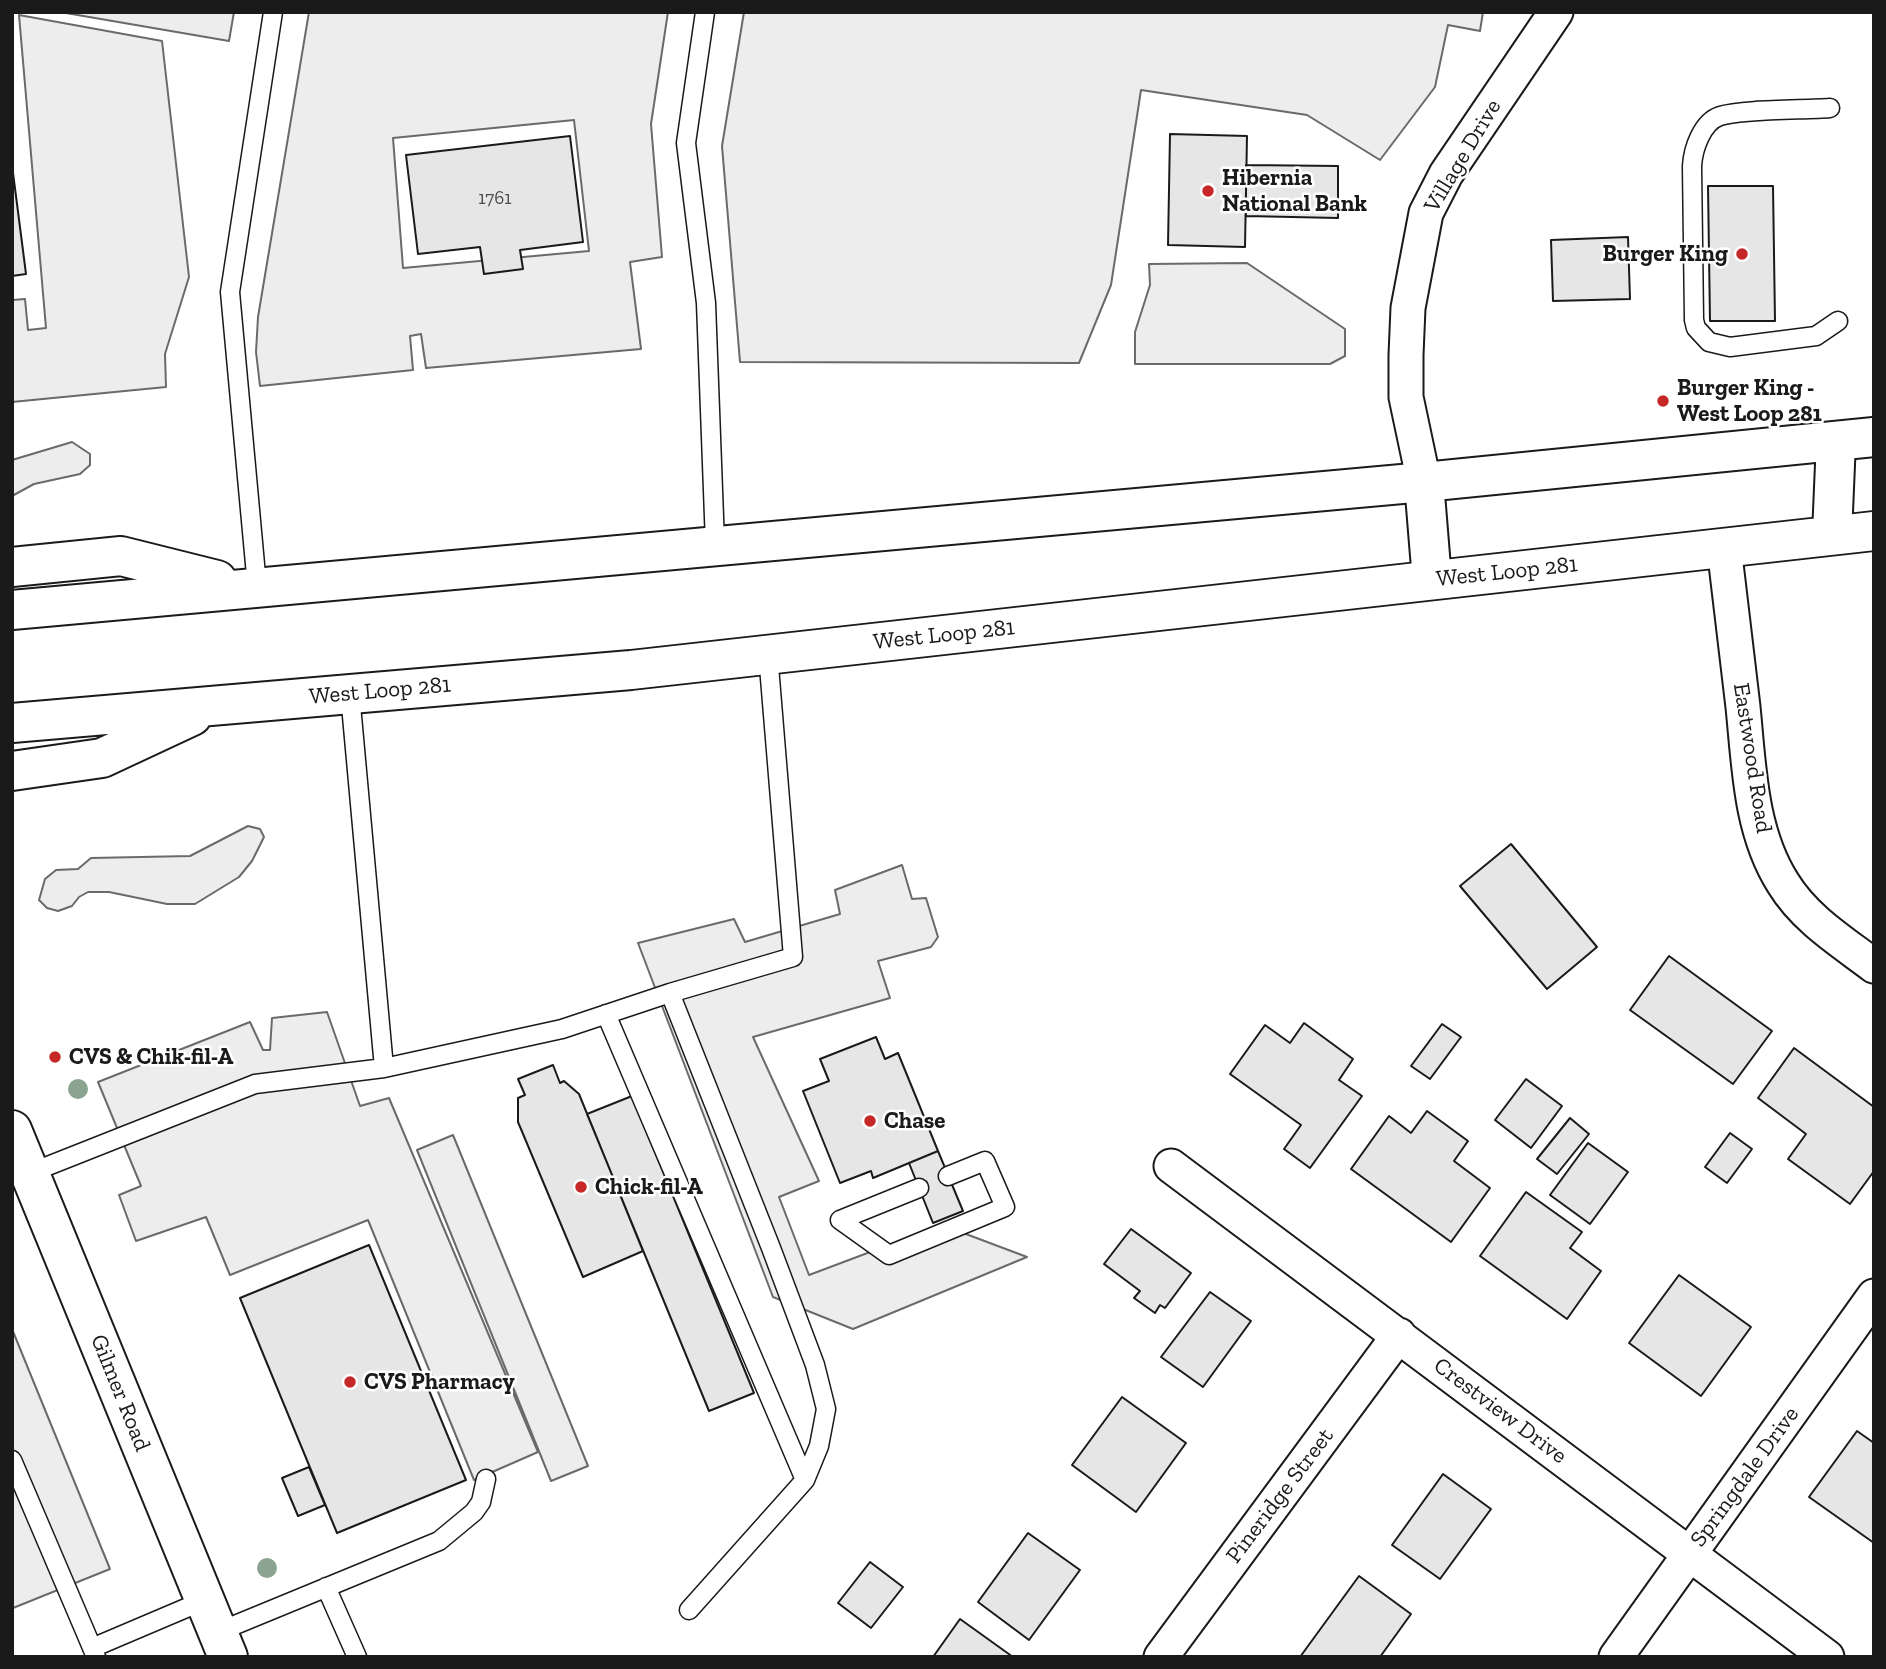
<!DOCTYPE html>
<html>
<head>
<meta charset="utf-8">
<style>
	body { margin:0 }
	#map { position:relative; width:1886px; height:1669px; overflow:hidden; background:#fff; font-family:"Zilla Slab",serif }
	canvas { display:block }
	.frame { position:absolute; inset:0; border:14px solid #1a1a1a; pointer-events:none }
</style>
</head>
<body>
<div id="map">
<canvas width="1886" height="1669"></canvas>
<div class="frame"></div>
</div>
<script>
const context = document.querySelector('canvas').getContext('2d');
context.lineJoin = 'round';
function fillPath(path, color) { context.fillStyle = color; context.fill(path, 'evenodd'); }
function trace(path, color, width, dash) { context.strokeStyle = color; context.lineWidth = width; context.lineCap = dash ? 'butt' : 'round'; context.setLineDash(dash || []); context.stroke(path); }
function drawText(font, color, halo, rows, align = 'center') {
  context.font = font + ' "Zilla Slab",serif'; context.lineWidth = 5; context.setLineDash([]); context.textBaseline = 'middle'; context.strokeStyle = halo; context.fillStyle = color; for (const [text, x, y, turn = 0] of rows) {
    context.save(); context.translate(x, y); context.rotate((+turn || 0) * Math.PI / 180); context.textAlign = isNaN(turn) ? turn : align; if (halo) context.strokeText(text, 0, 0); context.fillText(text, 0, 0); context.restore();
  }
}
const built = new Path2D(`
	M 60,12 L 234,12 L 229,41 Z
	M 309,12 L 668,12 L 651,124 L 662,257 L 630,262 L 641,349 L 426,368 L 421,334 L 410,336 L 413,370 L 260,386 L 256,352 L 258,317 ZM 574,120 L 589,251 L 403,268 L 393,138 Z
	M 744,12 L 1483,12 L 1480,31 L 1448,25 L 1435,87 L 1380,160 L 1307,115 L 1141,90 L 1111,285 L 1079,363 L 740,362 L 722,146 Z
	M 19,15 L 162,41 L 189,277 L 165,354 L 166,387 L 12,402 L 12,300 L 25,299 L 28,330 L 46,328 Z
	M 1247,263 L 1345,329 L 1345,356 L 1330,364 L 1135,364 L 1135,332 L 1150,285 L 1149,264 Z
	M 72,442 L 90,454 L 90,465 L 80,474 L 34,484 L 12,496 L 12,460 Z
	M 248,826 L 260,829 L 264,837 L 252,861 L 239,877 L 195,904 L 167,904 L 109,892 L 88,892 L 79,897 L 72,906 L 58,911 L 47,908 L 39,900 L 45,879 L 56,870 L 78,869 L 91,858 L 190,856 Z
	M 902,865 L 912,899 L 926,898 L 938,937 L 931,947 L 878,961 L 890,998 L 753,1037 L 819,1181 L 779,1197 L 809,1275 L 942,1225 L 1027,1257 L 853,1329 L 773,1297 L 638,943 L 734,919 L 745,942 L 840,914 L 835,890 Z
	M 327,1012 L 360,1106 L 389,1098 L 538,1452 L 474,1480 L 368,1220 L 230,1275 L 206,1217 L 136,1241 L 119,1195 L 141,1186 L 98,1082 L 250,1022 L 263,1050 L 270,1050 L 272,1018 Z
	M 453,1135 L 588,1466 L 551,1481 L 417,1150 Z
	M 12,1329 L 110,1569 L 13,1608 L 12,1605 Z`);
fillPath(built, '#ededed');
trace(built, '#6a6a6a', 2);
const building = new Path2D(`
	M 1170,134 L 1247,136 L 1245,247 L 1168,245 Z
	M 570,136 L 583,242 L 520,250 L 523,269 L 484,274 L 480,247 L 418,254 L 406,155 Z
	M 12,165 L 26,274 L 12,276 Z
	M 1246,165 L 1338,166 L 1338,218 L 1246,216 Z
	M 1708,186 L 1773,186 L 1775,321 L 1710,321 Z
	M 1628,237 L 1630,299 L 1553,301 L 1551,240 Z
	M 1511,844 L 1597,947 L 1547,989 L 1460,886 Z
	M 1669,956 L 1772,1031 L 1733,1084 L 1630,1010 Z
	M 1304,1023 L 1353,1059 L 1339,1080 L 1362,1096 L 1310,1168 L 1284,1149 L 1301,1125 L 1230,1074 L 1265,1025 L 1290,1043 Z
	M 1442,1024 L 1461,1037 L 1430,1079 L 1411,1066 Z
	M 876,1037 L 885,1059 L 898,1053 L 938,1151 L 873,1178 L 871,1171 L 840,1183 L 803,1091 L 829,1081 L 820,1059 Z
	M 1794,1048 L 1874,1107 L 1874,1171 L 1850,1204 L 1788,1159 L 1806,1134 L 1758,1098 Z
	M 553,1065 L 560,1083 L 564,1081 L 579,1094 L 643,1251 L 583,1277 L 518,1122 L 518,1098 L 525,1095 L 518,1079 Z
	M 1526,1079 L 1562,1106 L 1531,1148 L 1495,1120 Z
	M 632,1096 L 754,1393 L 709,1411 L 587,1114 Z
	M 1427,1111 L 1468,1141 L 1454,1161 L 1490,1188 L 1451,1242 L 1351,1169 L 1389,1116 L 1411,1133 Z
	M 1570,1118 L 1589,1134 L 1557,1174 L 1537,1159 Z
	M 1730,1133 L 1752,1149 L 1727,1183 L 1705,1167 Z
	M 1588,1143 L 1628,1172 L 1590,1224 L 1550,1195 Z
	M 938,1151 L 963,1211 L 933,1223 L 909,1163 Z
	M 1526,1192 L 1582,1232 L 1570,1248 L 1601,1271 L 1567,1319 L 1480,1256 Z
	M 1131,1229 L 1191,1273 L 1165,1308 L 1160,1305 L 1155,1313 L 1134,1298 L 1140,1291 L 1104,1264 Z
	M 369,1245 L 466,1480 L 337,1533 L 240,1298 Z
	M 1679,1275 L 1751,1327 L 1701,1396 L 1629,1343 Z
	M 1210,1292 L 1251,1321 L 1203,1387 L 1161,1357 Z
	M 1122,1397 L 1186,1443 L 1136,1512 L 1072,1465 Z
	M 1857,1431 L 1874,1443 L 1874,1543 L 1809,1497 Z
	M 309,1467 L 325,1505 L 298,1516 L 282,1478 Z
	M 1443,1474 L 1491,1509 L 1440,1579 L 1392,1545 Z
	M 1028,1533 L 1080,1570 L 1029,1640 L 978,1602 Z
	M 870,1562 L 903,1587 L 871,1628 L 838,1603 Z
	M 1359,1576 L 1411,1614 L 1380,1657 L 1300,1657 Z
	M 960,1619 L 1013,1657 L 933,1657 Z`);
fillPath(building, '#e6e6e6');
trace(building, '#1a1a1a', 2);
const lane = new Path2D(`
	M 705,12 L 686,143 L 706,303 L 715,544
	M 1830,108 C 1804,110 1742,109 1720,116 C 1702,122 1693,149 1692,166 L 1694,320 L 1696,328 L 1709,342 L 1730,347 L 1816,336 L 1838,321
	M 257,586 L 230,292 L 273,12
	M 350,694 L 384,1068
	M 670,993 L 771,1248 L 815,1365 L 826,1409 L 819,1446 L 805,1480 L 689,1610
	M 606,1014 L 805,1480
	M 30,1173 L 255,1084 L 384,1068 L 562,1029 L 670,993 L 793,957 L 768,654
	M 840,1220 L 889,1255 L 1005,1207 L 985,1161 L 948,1176
	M 840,1220 L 919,1188
	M 12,1460 L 96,1657
	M 326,1587 L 357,1657
	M 218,1632 L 439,1541 L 474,1512 L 481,1502 L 486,1479
	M 92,1648 L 205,1600`);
const street = new Path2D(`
	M 1424,482 L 1406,397 L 1406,355 L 1408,308 L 1426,213 L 1446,174 L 1556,12
	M 1724,547 C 1730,601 1737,654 1743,707 C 1749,766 1750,831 1783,883 C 1805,919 1841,941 1874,966
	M 1171,1166 L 1827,1657
	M 1161,1657 L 1399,1335
	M 1616,1657 L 1874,1296`);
const primary = new Path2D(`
	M 12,1130 L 228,1657`);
const highway = new Path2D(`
	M 1424,482 L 1432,580
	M 1832,535 L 1836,441
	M 12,567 L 121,556 L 217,580
	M 12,610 L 1424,482 L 1874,437
	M 12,723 L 631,670 L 1874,531
	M 12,771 L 102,758 L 192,716`);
trace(lane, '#1a1a1a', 21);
trace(street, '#1a1a1a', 37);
trace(primary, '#1a1a1a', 42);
trace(highway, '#1a1a1a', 42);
trace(lane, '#fff', 18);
trace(street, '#fff', 33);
trace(primary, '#fff', 38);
trace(highway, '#fff', 38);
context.fillStyle = '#8aa48f';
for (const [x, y] of [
	[78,1089],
	[267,1568]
]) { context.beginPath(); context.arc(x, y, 10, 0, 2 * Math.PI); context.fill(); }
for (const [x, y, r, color] of [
	[1208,191,7,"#c62828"],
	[1742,254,7,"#c62828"],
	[1663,401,7,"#c62828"],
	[55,1057,7,"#c62828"],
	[870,1121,7,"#c62828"],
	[581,1187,7,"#c62828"],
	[350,1382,7,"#c62828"]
]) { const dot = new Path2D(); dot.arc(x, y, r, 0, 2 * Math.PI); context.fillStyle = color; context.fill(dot); trace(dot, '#fff', 2.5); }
drawText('19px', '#4d4d4d', null, [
	["1761",495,199]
]);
drawText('23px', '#1a1a1a', '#fff', [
	["Village Drive",1463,156,-59],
	["West Loop 281",1507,572,-6],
	["West Loop 281",944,635,-6],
	["West Loop 281",380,691,-5],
	["Eastwood Road",1752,758,81],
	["Gilmer Road",120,1393,68],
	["Crestview Drive",1500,1411,37],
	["Springdale Drive",1745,1477,-54],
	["Pineridge Street",1280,1496,-53]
]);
drawText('bold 23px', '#1a1a1a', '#fff', [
	["Hibernia",1222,178],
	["National Bank",1222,204],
	["Burger King",1728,254,"right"],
	["Burger King -",1677,388],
	["West Loop 281",1677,414],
	["CVS & Chik-fil-A",69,1057],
	["Chase",884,1121],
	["Chick-fil-A",595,1187],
	["CVS Pharmacy",364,1382]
], 'left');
</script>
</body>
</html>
